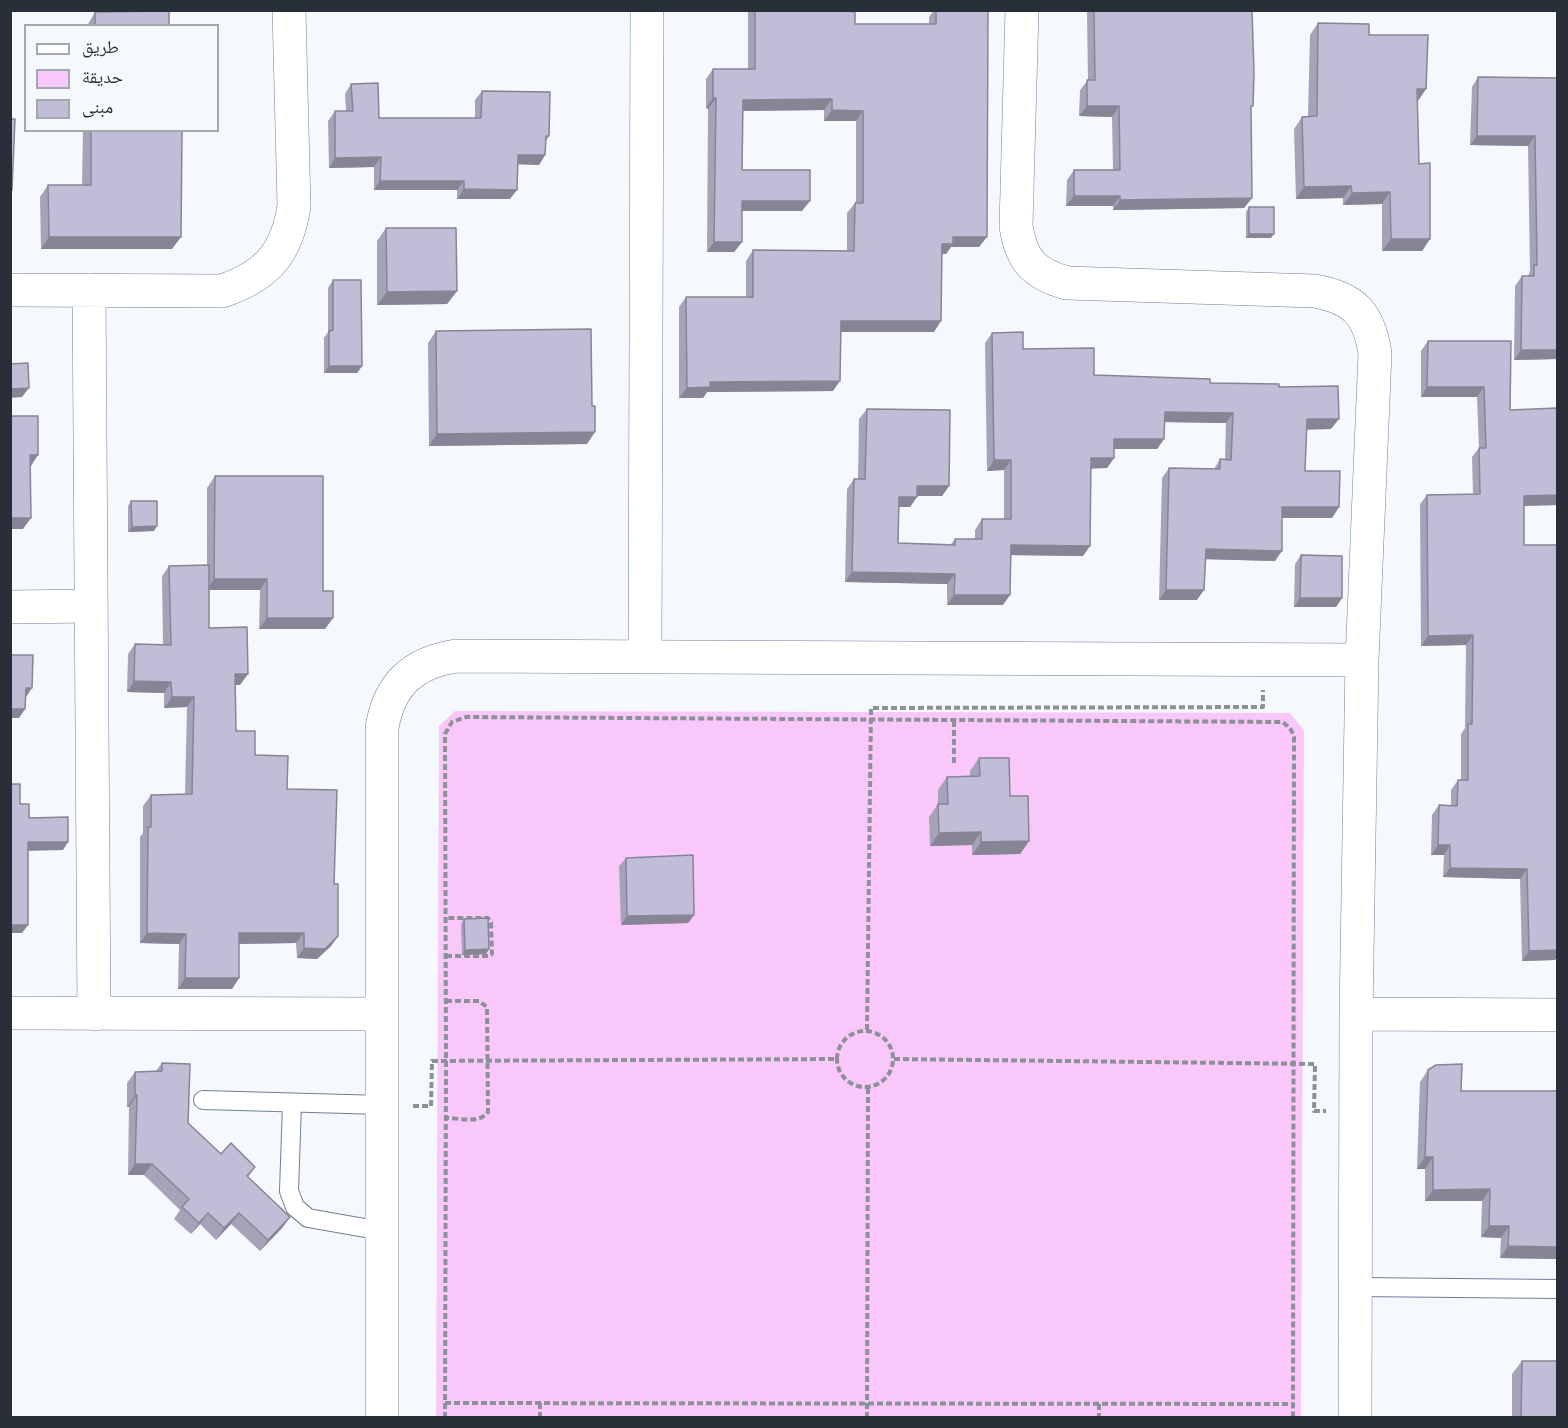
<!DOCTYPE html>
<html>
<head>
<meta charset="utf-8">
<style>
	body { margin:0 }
	#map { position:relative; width:1568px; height:1428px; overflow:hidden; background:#f5f8fd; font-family:Mulish,"Noto Naskh Arabic",sans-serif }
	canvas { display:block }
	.frame { position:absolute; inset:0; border:12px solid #292f38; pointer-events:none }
	.legend { position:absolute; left:24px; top:24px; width:195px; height:108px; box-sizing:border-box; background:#f5f8fd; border:2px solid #a3a8ae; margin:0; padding:8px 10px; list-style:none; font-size:18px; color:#292f38 }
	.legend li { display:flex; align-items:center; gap:12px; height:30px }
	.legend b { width:30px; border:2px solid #a3a8ae }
</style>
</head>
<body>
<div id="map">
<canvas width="1568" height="1428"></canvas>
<div class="frame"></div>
<ul class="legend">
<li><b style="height:8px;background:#fff"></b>طريق</li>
<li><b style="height:16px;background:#f9c7f9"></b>حديقة</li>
<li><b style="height:16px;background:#c1bdd7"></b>مبنى</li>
</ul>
</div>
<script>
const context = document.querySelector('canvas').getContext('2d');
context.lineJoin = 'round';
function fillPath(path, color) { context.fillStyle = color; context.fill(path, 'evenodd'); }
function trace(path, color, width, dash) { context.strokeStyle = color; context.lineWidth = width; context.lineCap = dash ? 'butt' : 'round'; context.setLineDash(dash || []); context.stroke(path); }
fillPath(new Path2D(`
	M 455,711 L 1290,713 L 1304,730 L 1301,1417 L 436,1418 L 439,726 Z`), '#f9c7f9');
const service = new Path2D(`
	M 203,1100 L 383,1105
	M 292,1103 L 289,1191 L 295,1207 L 308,1218 L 382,1231
	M 1355,1287 L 1558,1289`);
const minor = new Path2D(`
	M 1022,10 L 1016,226 C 1021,260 1034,274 1067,283 L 1315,291 C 1354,298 1369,314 1375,353 L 1362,660 L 1356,1014 L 1355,1418
	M 10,290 L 222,291 C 267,276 287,253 294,206 L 289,10
	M 89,290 L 94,1014
	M 10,607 L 91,606
	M 645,657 L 647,10
	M 10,1013 L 381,1014
	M 1356,1014 L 1558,1015
	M 382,1418 L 382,728 C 389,685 412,663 456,656 L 1362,660`);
trace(service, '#707f95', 20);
trace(minor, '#707f95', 34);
trace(new Path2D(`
	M 954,763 L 954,720
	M 446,956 L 488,956 L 492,954 L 491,923 L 488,918 L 446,918
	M 446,1001 L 479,1001 L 487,1007 L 488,1112 C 480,1124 459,1118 446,1118
	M 867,1030 L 871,708 L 1263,707 L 1263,690
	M837 1059a28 28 0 1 1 56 0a28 28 0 1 1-56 0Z
	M 894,1059 L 1315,1064 L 1314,1111 L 1326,1111
	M 413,1106 L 431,1106 L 432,1061 L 837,1059
	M 445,1403 L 1293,1404
	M 1099,1404 L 1099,1418
	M 445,1418 L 446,1061 L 445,734 L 452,722 L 466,717 L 1282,722 C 1289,726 1292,730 1294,737 L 1293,1418
	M 540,1418 L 540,1403
	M 867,1418 L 868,1087`), '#8c9098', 4, [6, 3]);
trace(service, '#fff', 18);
trace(minor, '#fff', 33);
fillPath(new Path2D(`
	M 702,10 L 845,10 L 855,24 L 929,24 L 929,17 L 934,10 L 988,10 L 979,247 L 951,247 L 946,254 L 942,254 L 934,332 L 840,332 L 833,391 L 707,392 L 703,398 L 679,398 L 679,307 L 686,297 L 746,297 L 746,261 L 753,250 L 847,251 L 847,213 L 855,203 L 856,203 L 856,121 L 824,121 L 824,110 L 743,111 L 742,170 L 802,211 L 742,211 L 742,242 L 734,252 L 707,252 L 708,109 L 706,108 L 706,79 L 713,69 L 748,69 L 748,11 Z
	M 1088,10 L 1252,10 L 1251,109 L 1252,198 L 1244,208 L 1113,210 L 1113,206 L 1066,206 L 1067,180 L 1074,170 L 1113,170 L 1112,117 L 1079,116 L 1080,90 L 1088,80 L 1087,13 Z
	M 95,12 L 169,26 L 87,26 Z
	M 1318,23 L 1369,35 L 1426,89 L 1417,101 L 1419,164 L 1430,239 L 1422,251 L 1382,251 L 1382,204 L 1343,205 L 1343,198 L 1296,199 L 1294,129 L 1302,117 L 1308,116 L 1310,35 Z
	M 1478,77 L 1557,78 L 1557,359 L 1514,360 L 1515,286 L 1522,276 L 1528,276 L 1530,271 L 1528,146 L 1470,145 L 1472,87 Z
	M 351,84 L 379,118 L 475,118 L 475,100 L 482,91 L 549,136 L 546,141 L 545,155 L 539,165 L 518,164 L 510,199 L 457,199 L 457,190 L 374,190 L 374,167 L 329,168 L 328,121 L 335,111 L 346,111 L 345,94 Z
	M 83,130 L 182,130 L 172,249 L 41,249 L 40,197 L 48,185 L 82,185 Z
	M 1249,207 L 1271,238 L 1246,238 L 1246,212 Z
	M 386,228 L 457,291 L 447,304 L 377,305 L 377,241 Z
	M 333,280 L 362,366 L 357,373 L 324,373 L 324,338 L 328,332 L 328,288 Z
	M 436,331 L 587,444 L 429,446 L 428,343 Z
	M 992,333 L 1023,349 L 1094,375 L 1279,387 L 1331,429 L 1307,429 L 1305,471 L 1339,507 L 1332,518 L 1282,518 L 1275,561 L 1205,559 L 1197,600 L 1159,600 L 1162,478 L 1169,468 L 1214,469 L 1220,459 L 1225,460 L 1226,423 L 1165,422 L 1164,439 L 1157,449 L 1114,449 L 1114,458 L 1107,468 L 1091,468 L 1083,556 L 1011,555 L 1003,605 L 947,605 L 947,584 L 845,582 L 847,489 L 854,479 L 858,479 L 859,419 L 867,409 L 949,486 L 942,496 L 917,496 L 910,507 L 899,507 L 898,543 L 951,544 L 955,539 L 975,539 L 975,530 L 982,519 L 1004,519 L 1004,470 L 987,471 L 985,343 Z
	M 1428,341 L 1510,410 L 1557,408 L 1557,505 L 1524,506 L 1524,545 L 1555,960 L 1522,961 L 1520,879 L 1443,877 L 1444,855 L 1431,855 L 1432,815 L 1439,805 L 1451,805 L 1451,790 L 1458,780 L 1461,780 L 1461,734 L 1465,728 L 1466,645 L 1421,646 L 1420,504 L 1427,495 L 1473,494 L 1472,457 L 1479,448 L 1477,397 L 1421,397 L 1421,351 Z
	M 215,476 L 325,629 L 259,629 L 260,590 L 209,590 L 209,628 L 240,685 L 235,685 L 236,731 L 255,755 L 287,789 L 334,884 L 338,936 L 331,946 L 317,959 L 297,958 L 296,943 L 239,944 L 239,978 L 232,989 L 178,989 L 179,944 L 140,943 L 140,837 L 143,833 L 143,806 L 151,795 L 185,794 L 187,707 L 164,708 L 164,693 L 127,692 L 128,654 L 135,644 L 163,644 L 162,576 L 169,566 L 207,565 L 207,488 Z
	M 131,501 L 154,531 L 128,532 L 128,506 Z
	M 1301,555 L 1342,598 L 1336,607 L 1294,607 L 1295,564 Z
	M 979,758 L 1010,796 L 1029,841 L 1020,854 L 972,855 L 972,845 L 930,846 L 929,817 L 938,804 L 938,790 L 947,777 L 970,776 L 970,771 Z
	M 626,858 L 694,915 L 688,923 L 621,925 L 619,866 Z
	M 464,919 L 486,954 L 462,955 L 461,924 Z
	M 162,1063 L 188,1123 L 221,1154 L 255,1167 L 248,1177 L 290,1217 L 282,1228 L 260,1251 L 231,1224 L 216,1240 L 200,1224 L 191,1234 L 174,1219 L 180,1210 L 144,1175 L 128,1175 L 129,1107 L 127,1107 L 127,1083 L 135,1072 L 156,1071 Z
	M 1428,1070 L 1461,1091 L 1557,1091 L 1557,1259 L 1500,1258 L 1501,1238 L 1481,1237 L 1482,1201 L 1425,1201 L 1425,1169 L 1417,1169 L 1420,1082 Z
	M 1522,1361 L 1557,1418 L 1512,1418 L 1512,1374 Z`), '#a6a3b9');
fillPath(new Path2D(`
	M 702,10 L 748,10 L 748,11 Z
	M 1417,89 L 1426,89 L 1418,101 L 1409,101 Z
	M 713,98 L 716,98 L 708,109 L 706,108 Z
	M 832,99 L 824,110 L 736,111 L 743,100 Z
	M 1087,106 L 1119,106 L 1112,117 L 1079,116 Z
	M 832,110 L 863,111 L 856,121 L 824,121 Z
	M 1477,136 L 1535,136 L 1528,146 L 1470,145 Z
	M 518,155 L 545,155 L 539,165 L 512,164 Z
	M 381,157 L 374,167 L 329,168 L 335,158 Z
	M 380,181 L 464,181 L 457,190 L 374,190 Z
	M 1351,186 L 1343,198 L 1296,199 L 1304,187 Z
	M 464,189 L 517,190 L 510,199 L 457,199 Z
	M 1390,192 L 1382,204 L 1343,205 L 1352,193 Z
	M 1074,196 L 1120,196 L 1113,206 L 1066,206 Z
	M 1252,198 L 1244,208 L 1113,210 L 1120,200 Z
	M 742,201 L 810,201 L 802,211 L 735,211 Z
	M 1249,234 L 1274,234 L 1271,238 L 1246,238 Z
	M 49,237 L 181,237 L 172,249 L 41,249 Z
	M 953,237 L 987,237 L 979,247 L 951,247 L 946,254 L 935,254 L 942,244 Z
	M 1391,239 L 1430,239 L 1422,251 L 1382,251 Z
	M 714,242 L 742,242 L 734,252 L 707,252 Z
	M 457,291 L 447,304 L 377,305 L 387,292 Z
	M 841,321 L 941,321 L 934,332 L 833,332 Z
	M 1521,350 L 1557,350 L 1557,359 L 1514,360 Z
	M 329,366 L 362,366 L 357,373 L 324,373 Z
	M 840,381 L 833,391 L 707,392 L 703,398 L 679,398 L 687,388 L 710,382 Z
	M 1427,387 L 1484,387 L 1477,397 L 1421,397 Z
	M 29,388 L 22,397 L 10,398 L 10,389 Z
	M 1165,412 L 1233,413 L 1226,423 L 1158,422 Z
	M 1307,419 L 1339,419 L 1331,429 L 1300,430 Z
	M 595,432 L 587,444 L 429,446 L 437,434 Z
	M 1114,439 L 1164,439 L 1157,449 L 1106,449 Z
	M 30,455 L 38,455 L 31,466 Z
	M 1091,458 L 1114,458 L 1107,468 L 1084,469 Z
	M 994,460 L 1011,460 L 1004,470 L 987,471 Z
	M 917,486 L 949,486 L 942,496 L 910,496 Z
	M 1557,495 L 1557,505 L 1517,506 L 1524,496 Z
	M 899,497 L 917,497 L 910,507 L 892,507 Z
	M 1282,507 L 1339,507 L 1332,518 L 1275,518 Z
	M 10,518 L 31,518 L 23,529 L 10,529 Z
	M 157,526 L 154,531 L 128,532 L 132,527 Z
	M 1011,545 L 1090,546 L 1083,556 L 1004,555 Z
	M 1206,549 L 1282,551 L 1275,561 L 1198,559 Z
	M 852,572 L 955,574 L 947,584 L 845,582 Z
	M 214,579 L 267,579 L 260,590 L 207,590 Z
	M 1166,590 L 1204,590 L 1197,600 L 1159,600 Z
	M 954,595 L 1010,595 L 1003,605 L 947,605 Z
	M 1300,598 L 1342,598 L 1336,607 L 1294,607 Z
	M 267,618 L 333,618 L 325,629 L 259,629 Z
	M 1473,635 L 1466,645 L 1421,646 L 1428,636 Z
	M 235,674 L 248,674 L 240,685 L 228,685 Z
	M 134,681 L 171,682 L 164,693 L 127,692 Z
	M 26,688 L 32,688 L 26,697 L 19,697 Z
	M 172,697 L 194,697 L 187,707 L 164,708 Z
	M 10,709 L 25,709 L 19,718 L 10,718 Z
	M 981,832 L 972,845 L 930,846 L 939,833 Z
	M 1029,841 L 1020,854 L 972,855 L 981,842 Z
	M 28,842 L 68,842 L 63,850 L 22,851 Z
	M 1438,845 L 1450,845 L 1444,855 L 1431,855 Z
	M 1450,868 L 1527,869 L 1520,879 L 1443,877 Z
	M 694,915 L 688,923 L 621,925 L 627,916 Z
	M 10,925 L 28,925 L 22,933 L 10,933 Z
	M 147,933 L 186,934 L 179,944 L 140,943 Z
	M 239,933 L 304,933 L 296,943 L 232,944 Z
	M 338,936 L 331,946 L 317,959 L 297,958 L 304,948 Z
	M 489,949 L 486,954 L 462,955 L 465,950 Z
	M 1557,950 L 1557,957 L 1555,960 L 1522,961 L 1529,951 Z
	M 185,978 L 239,978 L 232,989 L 178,989 Z
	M 137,1095 L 129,1107 L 127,1107 L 135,1096 Z
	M 1425,1157 L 1433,1157 L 1425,1169 L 1417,1169 Z
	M 135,1164 L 152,1164 L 144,1175 L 128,1175 Z
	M 1490,1189 L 1482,1201 L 1425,1201 L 1433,1190 Z
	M 208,1213 L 200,1224 L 191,1234 L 199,1223 Z
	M 239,1213 L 231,1224 L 216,1240 L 224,1228 Z
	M 290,1217 L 282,1228 L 260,1251 L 268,1240 Z
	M 1489,1226 L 1509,1226 L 1501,1238 L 1481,1237 Z
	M 1508,1246 L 1557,1247 L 1557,1259 L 1500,1258 Z`), '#878496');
const building = new Path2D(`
	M 755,10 L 845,10 L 845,11 L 855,12 L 855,24 L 936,24 L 936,10 L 988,10 L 987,237 L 953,237 L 953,244 L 942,244 L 941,321 L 841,321 L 840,381 L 710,382 L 710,387 L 687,388 L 686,297 L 753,297 L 753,250 L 854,251 L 855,203 L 863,203 L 863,111 L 832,110 L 832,99 L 743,100 L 742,170 L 810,170 L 810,201 L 742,201 L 742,242 L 714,242 L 716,98 L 713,98 L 713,69 L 755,69 Z
	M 1094,10 L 1252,10 L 1254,73 L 1253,106 L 1251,106 L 1252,198 L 1120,200 L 1120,196 L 1074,196 L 1074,170 L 1120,170 L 1119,106 L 1087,106 L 1087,80 L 1095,80 Z
	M 169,11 L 169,26 L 95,26 L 95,12 Z
	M 1318,23 L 1369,24 L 1369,35 L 1428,35 L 1426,89 L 1417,89 L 1419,164 L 1430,163 L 1430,239 L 1391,239 L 1390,192 L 1352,193 L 1351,186 L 1304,187 L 1302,117 L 1317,116 Z
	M 1478,77 L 1557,78 L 1557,350 L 1521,350 L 1522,276 L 1534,276 L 1534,265 L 1537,265 L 1535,136 L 1477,136 Z
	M 378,83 L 379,118 L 481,118 L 482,91 L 550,92 L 549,136 L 546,136 L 545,155 L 518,155 L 517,190 L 464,189 L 464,181 L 380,181 L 381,157 L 335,158 L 335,111 L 353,111 L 351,84 Z
	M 10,119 L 15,119 L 12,190 L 10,190 Z
	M 91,130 L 182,130 L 181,237 L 49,237 L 48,185 L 91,185 Z
	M 1249,207 L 1274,207 L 1274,234 L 1249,234 Z
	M 386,228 L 456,228 L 457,291 L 387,292 Z
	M 333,280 L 361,280 L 362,366 L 329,366 L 329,331 L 333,330 Z
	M 591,329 L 592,406 L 595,406 L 595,432 L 437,434 L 436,331 Z
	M 1023,332 L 1023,349 L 1094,348 L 1094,375 L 1210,379 L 1210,383 L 1279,384 L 1279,387 L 1338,386 L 1339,419 L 1307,419 L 1305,471 L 1340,471 L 1339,507 L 1282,507 L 1282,551 L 1206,549 L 1204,590 L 1166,590 L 1169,468 L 1220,469 L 1220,459 L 1231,460 L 1233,413 L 1165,412 L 1164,439 L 1114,439 L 1114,458 L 1091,458 L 1090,546 L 1011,545 L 1010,595 L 954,595 L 955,574 L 852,572 L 854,479 L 865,479 L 867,409 L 950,410 L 949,486 L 917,486 L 917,497 L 899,497 L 898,543 L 955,545 L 955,539 L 982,539 L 982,519 L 1011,519 L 1011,460 L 994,460 L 992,333 Z
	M 1428,341 L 1511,341 L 1510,410 L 1557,408 L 1557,495 L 1524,496 L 1524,545 L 1557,545 L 1557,950 L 1529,951 L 1527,869 L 1450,868 L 1450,845 L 1438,845 L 1439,805 L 1457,806 L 1458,780 L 1468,780 L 1468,724 L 1472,724 L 1473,635 L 1428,636 L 1427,495 L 1480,494 L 1479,448 L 1486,448 L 1484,387 L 1427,387 Z
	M 28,363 L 29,388 L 10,389 L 10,364 Z
	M 10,416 L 38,416 L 38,455 L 30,455 L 31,518 L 10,518 Z
	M 215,476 L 323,476 L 323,591 L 333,591 L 333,618 L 267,618 L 267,579 L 214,579 Z
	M 131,501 L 157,501 L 157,526 L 132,527 Z
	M 1301,555 L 1342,556 L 1342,598 L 1300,598 Z
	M 209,565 L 209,628 L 247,627 L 248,674 L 235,674 L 236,731 L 255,731 L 255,755 L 288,756 L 287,789 L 337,790 L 334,884 L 338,884 L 338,936 L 325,949 L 304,948 L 304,933 L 239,933 L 239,978 L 185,978 L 186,934 L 147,933 L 148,827 L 151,827 L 151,795 L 192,794 L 194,697 L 172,697 L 171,682 L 134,681 L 135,644 L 171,645 L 169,566 Z
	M 10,655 L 33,655 L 32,688 L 26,688 L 25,709 L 10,709 Z
	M 979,758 L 1009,758 L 1010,796 L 1028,796 L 1029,841 L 981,842 L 981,832 L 939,833 L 938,804 L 948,804 L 947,777 L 980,776 Z
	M 10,784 L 20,784 L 20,804 L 29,804 L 29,818 L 68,817 L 68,842 L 28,842 L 28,925 L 10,925 Z
	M 693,855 L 694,915 L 627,916 L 626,858 Z
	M 488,918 L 489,949 L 465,950 L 464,919 Z
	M 162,1063 L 190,1064 L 188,1123 L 221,1154 L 231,1143 L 255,1167 L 247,1176 L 290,1217 L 268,1240 L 239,1213 L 224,1228 L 208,1213 L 199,1223 L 182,1207 L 189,1199 L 152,1164 L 135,1164 L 137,1095 L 135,1096 L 135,1072 L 162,1071 Z
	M 1462,1064 L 1461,1091 L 1557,1091 L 1557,1247 L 1508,1246 L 1509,1226 L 1489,1226 L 1490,1189 L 1433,1190 L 1433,1157 L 1425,1157 L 1428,1070 L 1436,1065 Z
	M 1522,1361 L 1557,1361 L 1557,1418 L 1521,1418 Z`);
fillPath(building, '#c1bdd7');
trace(building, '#878496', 1.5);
</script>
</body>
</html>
